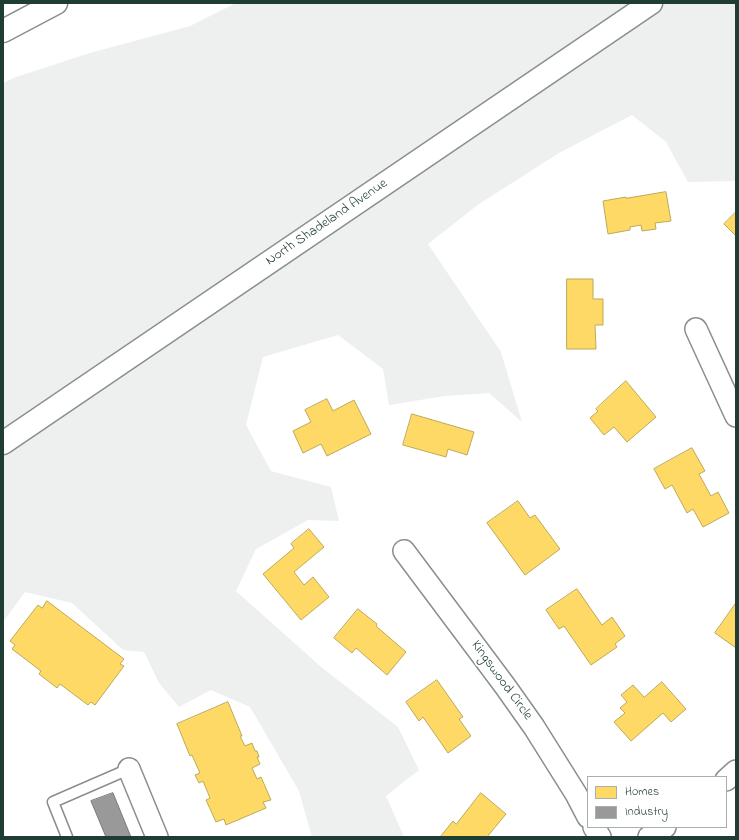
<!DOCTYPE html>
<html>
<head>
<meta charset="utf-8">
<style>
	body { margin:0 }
	#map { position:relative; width:739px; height:840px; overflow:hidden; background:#fff; font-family:"Indie Flower",sans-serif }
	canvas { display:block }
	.frame { position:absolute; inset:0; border:4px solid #1f3d34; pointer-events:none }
	.legend { position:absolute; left:587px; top:776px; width:140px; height:52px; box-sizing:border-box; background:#fff; border:1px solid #a5b1ae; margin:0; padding:5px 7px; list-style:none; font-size:12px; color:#1f3d34 }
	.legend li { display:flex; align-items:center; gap:8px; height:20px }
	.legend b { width:20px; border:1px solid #a5b1ae }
</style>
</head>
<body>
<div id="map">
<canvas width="739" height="840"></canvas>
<div class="frame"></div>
<ul class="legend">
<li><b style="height:11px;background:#ffd966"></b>Homes</li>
<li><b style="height:11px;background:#999"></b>Industry</li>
</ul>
</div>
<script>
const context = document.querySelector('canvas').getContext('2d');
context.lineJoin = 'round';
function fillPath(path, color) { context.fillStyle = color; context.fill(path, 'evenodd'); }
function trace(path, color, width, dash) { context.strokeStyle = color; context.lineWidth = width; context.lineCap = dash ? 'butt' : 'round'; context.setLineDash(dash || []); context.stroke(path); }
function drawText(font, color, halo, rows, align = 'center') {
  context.font = font + ' "Indie Flower",sans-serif'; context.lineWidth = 4; context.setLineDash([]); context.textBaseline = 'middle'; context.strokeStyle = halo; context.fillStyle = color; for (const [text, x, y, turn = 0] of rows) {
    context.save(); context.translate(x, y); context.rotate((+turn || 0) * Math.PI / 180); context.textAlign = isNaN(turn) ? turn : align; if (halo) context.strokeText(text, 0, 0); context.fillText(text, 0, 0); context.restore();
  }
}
fillPath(new Path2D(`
	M 236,3 L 736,3 L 736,181 L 688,182 L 666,142 L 632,115 L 559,153 L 479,204 L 428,244 L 501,352 L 522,422 L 489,393 L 445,396 L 389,405 L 383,369 L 338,335 L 263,357 L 246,425 L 271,471 L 331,487 L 339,521 L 308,520 L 256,549 L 236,591 L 320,666 L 398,727 L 419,770 L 386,796 L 404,837 L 312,837 L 299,791 L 250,707 L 211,690 L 179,707 L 159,683 L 144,652 L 123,650 L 72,603 L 25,592 L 3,622 L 3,83 L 16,77 L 90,53 L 190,26 Z`), '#edf0ef');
const homes = new Path2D(`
	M 666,192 L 671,221 L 655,223 L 656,229 L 642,231 L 641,225 L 630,227 L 630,230 L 608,234 L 603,201 L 626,197 L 626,198 Z
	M 736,212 L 736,236 L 724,224 Z
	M 567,279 L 593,279 L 593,299 L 603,299 L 603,325 L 595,325 L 596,349 L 567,349 Z
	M 626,381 L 656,417 L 627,442 L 614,427 L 604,435 L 590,418 L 598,411 L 596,409 Z
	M 327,399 L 333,411 L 354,400 L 371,434 L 327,456 L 321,444 L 303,453 L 293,431 L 311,422 L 305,410 Z
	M 412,414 L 474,432 L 467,455 L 448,449 L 446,457 L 403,445 Z
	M 692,448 L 705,471 L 699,474 L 711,496 L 718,492 L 729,513 L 703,527 L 693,509 L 687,513 L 672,485 L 665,489 L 654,469 Z
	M 518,501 L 530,518 L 535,515 L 560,549 L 525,575 L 487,523 Z
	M 309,529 L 324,547 L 294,572 L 304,585 L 313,577 L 329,597 L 301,620 L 263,574 L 294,548 L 291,544 Z
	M 577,589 L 602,625 L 612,617 L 625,636 L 615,644 L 617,647 L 591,665 L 564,626 L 559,629 L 546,610 Z
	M 47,601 L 124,659 L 120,664 L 124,666 L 95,705 L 91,702 L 88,705 L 60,684 L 57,688 L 39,674 L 41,671 L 12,649 L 15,645 L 10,641 L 38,605 L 42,608 Z
	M 736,603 L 736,648 L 715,633 Z
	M 358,609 L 377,624 L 376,626 L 406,652 L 387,675 L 356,648 L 352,653 L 334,638 Z
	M 437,680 L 463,717 L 459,719 L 471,736 L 448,753 L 423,717 L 419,721 L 406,702 Z
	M 662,682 L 686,709 L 671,722 L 663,713 L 631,741 L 614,722 L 625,713 L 620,708 L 627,702 L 621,695 L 633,685 L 644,697 Z
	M 228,702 L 242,736 L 240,736 L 245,746 L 252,743 L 255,751 L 257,751 L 259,757 L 257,757 L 260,764 L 252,768 L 257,779 L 261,777 L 271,800 L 263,802 L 266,808 L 226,825 L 224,819 L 216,822 L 206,800 L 210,798 L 203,781 L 199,783 L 195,775 L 200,773 L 192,755 L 190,756 L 177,724 Z
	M 481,793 L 506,814 L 487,837 L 440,837 L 453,821 L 456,824 Z`);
fillPath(homes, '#ffd966');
trace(homes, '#bcaa57', 1);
const industry = new Path2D(`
	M 113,793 L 131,837 L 106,837 L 91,801 Z`);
fillPath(industry, '#999');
trace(industry, '#747d7b', 1);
const lane = new Path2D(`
	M 67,837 L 53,802 L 129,769`);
const street = new Path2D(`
	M 696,329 L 736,416
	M 404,551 L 505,686 L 534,727 L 576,794 L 588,817
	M 129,769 L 157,837
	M 726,780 L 736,771
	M 594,827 L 600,837
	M 649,837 L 665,827`);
const primary = new Path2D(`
	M 3,443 L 651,3`);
const highway = new Path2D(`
	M 3,31 L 56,3`);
trace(lane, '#898f8d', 13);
trace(street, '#898f8d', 24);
trace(primary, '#898f8d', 25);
trace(highway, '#898f8d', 25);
trace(lane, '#fff', 10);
trace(street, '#fff', 21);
trace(primary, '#fff', 22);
trace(highway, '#fff', 22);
drawText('14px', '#1f3d34', '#fff', [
	["North Shadeland Avenue",327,223,-34],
	["Kingswood Circle",501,681,54]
]);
</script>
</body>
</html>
